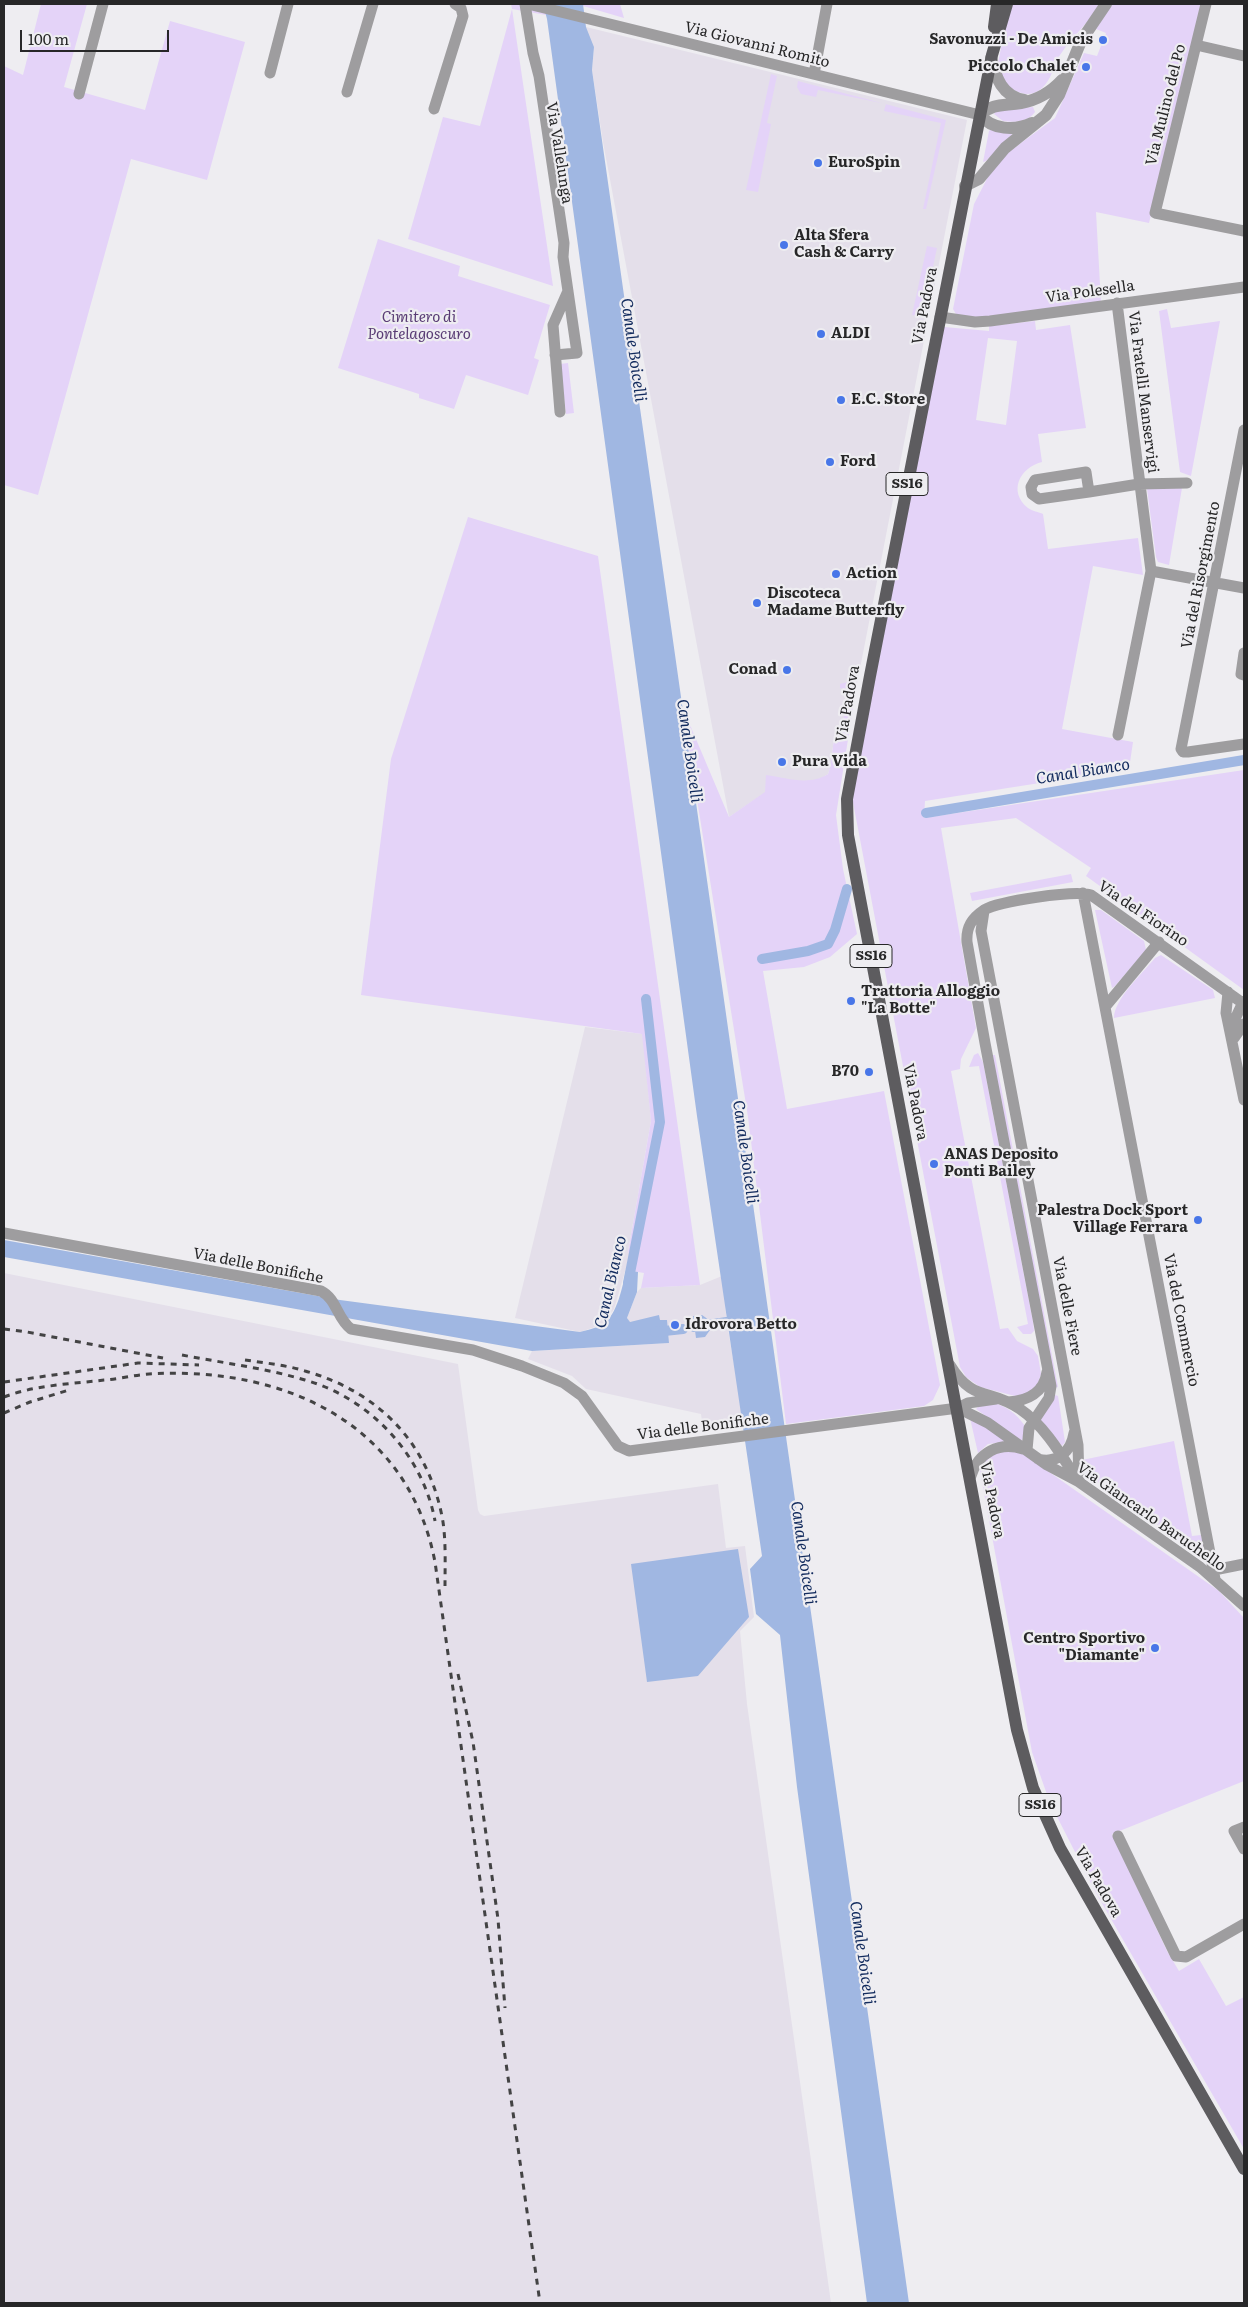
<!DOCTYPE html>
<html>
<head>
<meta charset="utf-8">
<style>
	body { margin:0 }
	#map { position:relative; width:1248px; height:2307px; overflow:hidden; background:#eeedf1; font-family:Literata,serif }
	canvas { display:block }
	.frame { position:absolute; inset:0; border:5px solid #272728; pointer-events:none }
	.scale { position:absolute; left:20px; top:30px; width:149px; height:22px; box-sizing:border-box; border:2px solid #272728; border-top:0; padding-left:6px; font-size:15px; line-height:18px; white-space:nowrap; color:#272728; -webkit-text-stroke:4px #eeedf1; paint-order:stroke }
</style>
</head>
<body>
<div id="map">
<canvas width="1248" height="2307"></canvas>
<div class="frame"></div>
<div class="scale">100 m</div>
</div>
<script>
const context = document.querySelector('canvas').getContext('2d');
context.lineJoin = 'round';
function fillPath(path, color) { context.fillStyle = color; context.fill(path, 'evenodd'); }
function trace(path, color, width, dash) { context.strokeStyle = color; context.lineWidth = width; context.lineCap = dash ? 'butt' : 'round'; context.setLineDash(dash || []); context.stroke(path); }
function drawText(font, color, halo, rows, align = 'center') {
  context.font = font + ' Literata,serif'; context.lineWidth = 4.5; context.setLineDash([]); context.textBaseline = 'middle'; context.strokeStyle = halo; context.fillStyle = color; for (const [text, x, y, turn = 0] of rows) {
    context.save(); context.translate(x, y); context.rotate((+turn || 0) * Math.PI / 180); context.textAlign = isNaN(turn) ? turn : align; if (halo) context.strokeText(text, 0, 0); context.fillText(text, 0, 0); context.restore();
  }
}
fillPath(new Path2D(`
	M 586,27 L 967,120 L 856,689 L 854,685 L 847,689 L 842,733 L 835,732 L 830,768 L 828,774 L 822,778 L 765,793 L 729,817 L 603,142 L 592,70 L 594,47 Z
	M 585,1027 L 643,1034 L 651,1121 L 628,1251 L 630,1255 L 614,1309 L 604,1324 L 580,1332 L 515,1318 Z
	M 4,1273 L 458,1364 L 478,1510 L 480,1514 L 484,1516 L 718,1484 L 726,1548 L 745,1546 L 754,1617 L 740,1631 L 747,1704 L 831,2303 L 4,2303 Z
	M 722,1276 L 727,1323 L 744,1424 L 703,1429 L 701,1414 L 586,1389 L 572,1376 L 528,1359 L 532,1351 L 669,1343 L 666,1320 L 629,1322 L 627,1318 L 637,1292 L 641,1288 L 700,1285 Z`), '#e4dfea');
fillPath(new Path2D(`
	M 41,4 L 87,4 L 64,87 L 145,110 L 170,21 L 245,42 L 207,180 L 131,159 L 38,495 L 4,485 L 4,66 L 23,75 Z
	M 511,4 L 543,4 L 546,15 L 512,9 L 553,286 L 408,239 L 443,117 L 480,126 L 512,9 Z
	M 583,4 L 620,4 L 624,18 L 583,6 Z
	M 1010,4 L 1103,4 C 1089,21 1072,37 1060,55 C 1053,67 1051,83 1038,91 C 1026,98 1015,91 1005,85 L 998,63 Z
	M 1112,4 L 1203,4 L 1149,223 L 1096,212 L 1101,303 L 986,319 L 956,314 L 953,309 L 974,204 L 990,173 L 1002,157 L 1055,118 L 1084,53 L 1097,56 L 1106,33 L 1096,29 Z
	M 771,74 L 777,76 L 767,123 L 771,124 L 758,192 L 746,190 Z
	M 798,81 L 946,120 L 926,209 L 923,209 L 941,123 L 884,111 L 886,104 L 818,90 L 816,97 L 801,94 L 797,87 Z
	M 1033,107 L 1035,112 C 1028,122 1014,123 1003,121 L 994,114 L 996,110 Z
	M 991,129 L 1011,132 L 1012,135 L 986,161 L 983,162 L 989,131 Z
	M 378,239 L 460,266 L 458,276 L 550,305 L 534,358 L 539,360 L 528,395 L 466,375 L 454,409 L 419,398 L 419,394 L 338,368 Z
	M 927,246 L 937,248 L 922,317 L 912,315 Z
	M 1167,309 L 1171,328 L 1220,321 L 1191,476 L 1180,472 L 1159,311 Z
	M 1035,321 L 1036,330 L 1070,325 L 1086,428 L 1038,434 L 1042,462 C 1019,468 1008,492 1028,508 C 1032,511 1039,512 1043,514 L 1048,549 L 1138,538 L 1143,575 L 1093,566 L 1062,729 L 1133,742 L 1129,769 L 925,801 L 924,818 L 1244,770 L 1244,990 L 1086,876 L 1091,868 L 1016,818 L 941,828 L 976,1028 L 961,1059 L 960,1069 L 951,1071 L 1000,1329 L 1008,1328 L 1017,1341 L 1033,1349 L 1038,1356 L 1041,1374 L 1038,1384 L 1031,1390 L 1024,1395 L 1015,1396 L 980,1387 L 966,1377 L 960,1367 L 852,797 L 944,327 L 989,331 L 989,326 ZM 988,338 L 1017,341 L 1006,425 L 976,420 Z
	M 568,363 L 574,413 L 566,414 L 560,364 Z
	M 1182,488 L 1169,565 L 1158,562 L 1156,557 L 1147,489 Z
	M 468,517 L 598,556 L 700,1285 L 641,1288 L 644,1273 L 626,1270 L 630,1255 L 628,1252 L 651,1121 L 642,1034 L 361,995 L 391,759 Z
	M 851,681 L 856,689 L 836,815 L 843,869 L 857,934 L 830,957 L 804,967 L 763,971 L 787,1109 L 884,1091 L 940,1385 L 933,1400 L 924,1406 L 786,1424 L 748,1117 L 682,706 L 729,817 L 765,792 L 766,775 C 787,778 809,786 828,774 L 830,768 L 835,732 L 842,732 L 847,689 L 840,688 L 840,684 Z
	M 1071,874 L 1073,882 L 972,901 L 970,893 Z
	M 1095,910 L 1101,910 L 1144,941 L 1146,950 L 1115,986 L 1112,988 Z
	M 1161,955 L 1213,990 L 1215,998 L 1114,1018 C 1114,999 1143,973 1155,958 Z
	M 978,1053 L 983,1062 L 1033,1322 L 1034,1331 L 1031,1334 L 1023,1334 L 1017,1327 L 1028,1324 L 979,1066 L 969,1067 L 974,1055 Z
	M 992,1055 L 995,1055 L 1058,1387 L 1055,1388 Z
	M 1055,1395 L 1058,1396 L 1065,1442 L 1062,1446 L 1039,1420 Z
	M 992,1402 C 1007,1407 1016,1413 1025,1426 L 1022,1442 L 976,1409 L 981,1404 Z
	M 970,1418 L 1009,1441 L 988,1444 L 978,1453 Z
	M 1174,1441 L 1192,1536 L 1201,1535 L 1204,1549 L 1202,1553 L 1197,1553 L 1091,1479 L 1086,1472 L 1082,1460 Z
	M 1006,1449 L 1022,1453 L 1219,1591 L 1244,1618 L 1244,1781 L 1112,1834 L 1167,1951 L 1179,1971 L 1199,1959 L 1226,2006 L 1244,1997 L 1244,2149 L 1096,1893 L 1050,1803 L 1032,1752 L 979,1466 L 988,1456 Z`), '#e4d3f8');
fillPath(new Path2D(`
	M 543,4 L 583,4 L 586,27 L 594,47 L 592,70 L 909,2303 L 867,2303 L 797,1787 L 780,1635 L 756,1614 L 750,1569 L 762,1556 L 697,1116 L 547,19 Z
	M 4,1240 L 340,1300 L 580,1332 C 587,1330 597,1328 603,1324 C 617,1316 623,1285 626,1270 L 638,1272 L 637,1292 L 627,1318 L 630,1322 L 659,1315 L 660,1320 L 667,1320 L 669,1343 L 532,1351 L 4,1257 Z
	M 702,1315 L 709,1320 L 710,1330 L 705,1337 L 696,1338 L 693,1316 Z
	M 738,1549 L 749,1617 L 698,1676 L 647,1682 L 631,1564 Z`), '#a0b7e2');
trace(new Path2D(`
	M 926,813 L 1244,760
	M 762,959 L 808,951 L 828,944 L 835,930 L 847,889
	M 628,1283 L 660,1122 L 646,999
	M 694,1327 L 740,1320
	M 655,1332 L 683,1329`), '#a0b7e2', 10);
trace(new Path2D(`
	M 525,4 L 533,53 L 539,76 L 564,243 L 563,257 L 577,353 L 555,355
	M 528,4 L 980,115
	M 1206,4 L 1155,213 L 1244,231
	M 1196,45 L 1244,56
	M 270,73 L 288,4
	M 814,74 L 827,4
	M 347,92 L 373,4
	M 79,94 L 103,4
	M 434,109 L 463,16 L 461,8 L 455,4
	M 1117,303 L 1151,571 L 1118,735
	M 940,317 L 975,322 L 990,321 L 1244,287
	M 560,412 L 553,325 L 568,291
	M 1244,430 L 1181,749 L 1183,752 L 1188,752 L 1244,744
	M 1086,472 L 1089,492 L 1039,499 L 1032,494 L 1031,487 L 1035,480 Z
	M 1089,492 L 1139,484 L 1187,483
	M 1151,571 L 1244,588
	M 1244,653 L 1241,674 L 1244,675
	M 1083,893 L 1215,1579
	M 984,911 L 981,931 L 1078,1445 L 1079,1482
	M 1228,992 L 1226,1013 L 1244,1100
	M 1105,1007 L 1159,942
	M 1234,1033 L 1236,1017 L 1243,1002
	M 1234,1038 L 1244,1024
	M 4,1233 L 321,1291 C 337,1299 337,1319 351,1329 L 473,1350 L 522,1366 L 564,1383 L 582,1396 L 618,1446 L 629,1451 L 958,1408 L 968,1403 L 996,1399
	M 950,1365 C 973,1403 990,1388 1020,1409 C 1045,1426 1062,1456 1078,1481
	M 1008,1402 C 1027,1401 1044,1393 1047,1372
	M 958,1408 L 988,1423 L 1047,1465 L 1079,1482 L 1200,1567 L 1244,1606
	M 1027,1450 L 1029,1428 L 1049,1398 L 1051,1386 L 985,1043 L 967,942 C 966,927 972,918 984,910 C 999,901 1074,890 1091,895 L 1244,1004
	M 1038,1459 C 1057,1464 1071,1452 1074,1433
	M 971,1476 C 978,1453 999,1441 1023,1449
	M 1214,1570 L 1244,1564
	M 1244,1827 L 1234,1831 L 1244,1849
	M 1118,1836 L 1176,1956 L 1186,1957 L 1244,1924`), '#9e9d9f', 11);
trace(new Path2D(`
	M 991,58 C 996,78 1002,96 1024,100
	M 1032,123 C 1015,131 992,130 980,115 C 993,103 1004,106 1021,103 C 1038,100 1051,92 1062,80
	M 965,186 L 979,179 L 1005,148 L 1046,115 L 1059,95 L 1081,41 L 1106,4`), '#9e9d9f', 12);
trace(new Path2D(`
	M 1007,4 L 992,55 L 870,676 L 847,799 L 848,835 L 1017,1730 L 1033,1788 L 1060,1848 L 1244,2169
	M 994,27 L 997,4`), '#5d5c5f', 12);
trace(new Path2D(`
	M 4,1329 L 27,1332 L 163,1358
	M 182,1355 C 223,1363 265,1368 305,1380 C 370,1398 423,1455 435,1521
	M 245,1360 C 265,1363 286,1365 305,1371 C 380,1392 430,1445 443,1522 C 446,1543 445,1565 445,1586
	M 4,1382 L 138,1363 L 199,1365
	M 4,1397 C 35,1385 71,1384 104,1380 C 119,1379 134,1375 149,1374 C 281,1366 408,1421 435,1562 L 540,2303
	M 4,1413 L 30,1402 L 69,1390
	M 458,1674 L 473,1742 L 498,1919 L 505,2008`), '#434344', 3, [6, 6]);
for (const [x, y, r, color] of [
	[1103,40,5,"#4876e8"],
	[1086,67,5,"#4876e8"],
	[818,163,5,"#4876e8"],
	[784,245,5,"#4876e8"],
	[821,334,5,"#4876e8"],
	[841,400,5,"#4876e8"],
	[830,462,5,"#4876e8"],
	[836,574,5,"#4876e8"],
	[757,603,5,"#4876e8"],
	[787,670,5,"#4876e8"],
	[782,762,5,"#4876e8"],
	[851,1001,5,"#4876e8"],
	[869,1072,5,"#4876e8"],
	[934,1164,5,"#4876e8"],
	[1198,1220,5,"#4876e8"],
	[675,1325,5,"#4876e8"],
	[1155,1648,5,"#4876e8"]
]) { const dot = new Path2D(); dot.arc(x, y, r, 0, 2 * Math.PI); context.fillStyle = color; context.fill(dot); trace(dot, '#eeedf1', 2); }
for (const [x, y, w] of [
	[907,484,42],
	[871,956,42],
	[1040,1805,42]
]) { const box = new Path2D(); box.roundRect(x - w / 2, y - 11.5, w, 23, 4); context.fillStyle = '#eeedf1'; context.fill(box); trace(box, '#272728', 1); }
drawText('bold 14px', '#272728', null, [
	["SS16",907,484],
	["SS16",871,956],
	["SS16",1040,1805]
]);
drawText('bold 15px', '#272728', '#eeedf1', [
	["Savonuzzi - De Amicis",1093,40,"right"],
	["Piccolo Chalet",1076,67,"right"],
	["EuroSpin",828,163],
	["Alta Sfera",794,236],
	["Cash & Carry",794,253],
	["ALDI",831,334],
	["E.C. Store",851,400],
	["Ford",840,462],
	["Action",846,574],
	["Discoteca",767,594],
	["Madame Butterfly",767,611],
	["Conad",777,670,"right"],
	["Pura Vida",792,762],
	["Trattoria Alloggio",861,992],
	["\"La Botte\"",861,1009],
	["B70",859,1072,"right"],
	["ANAS Deposito",944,1155],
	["Ponti Bailey",944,1172],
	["Palestra Dock Sport",1188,1211,"right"],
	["Village Ferrara",1188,1228,"right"],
	["Idrovora Betto",685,1325],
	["Centro Sportivo",1145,1639,"right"],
	["\"Diamante\"",1145,1656,"right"]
], 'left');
drawText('15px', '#272728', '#eeedf1', [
	["Via Giovanni Romito",757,45,14],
	["Via Mulino del Po",1166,105,-76],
	["Via Vallelunga",559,153,81],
	["Via Polesella",1090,292,-8],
	["Via Padova",925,306,-79],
	["Via Fratelli Manservigi",1143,392,83],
	["Via del Risorgimento",1201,575,-79],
	["Via Padova",848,704,-80],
	["Via del Fiorino",1143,914,34],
	["Via Padova",915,1102,79],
	["Via delle Bonifiche",258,1266,11],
	["Via delle Fiere",1067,1306,79],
	["Via del Commercio",1181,1320,79],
	["Via delle Bonifiche",703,1427,-7],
	["Via Padova",992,1500,79],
	["Via Giancarlo Baruchello",1151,1517,35],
	["Via Padova",1098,1882,60]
]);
drawText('italic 15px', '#593c75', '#eeedf1', [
	["Cimitero di",419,318],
	["Pontelagoscuro",419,335]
]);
drawText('italic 16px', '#112a5d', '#eeedf1', [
	["Canale Boicelli",633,350,82],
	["Canale Boicelli",689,751,82],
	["Canal Bianco",1083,772,-9],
	["Canale Boicelli",745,1152,82],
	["Canal Bianco",611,1282,-77],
	["Canale Boicelli",803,1553,82],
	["Canale Boicelli",862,1953,82]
]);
</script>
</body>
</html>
